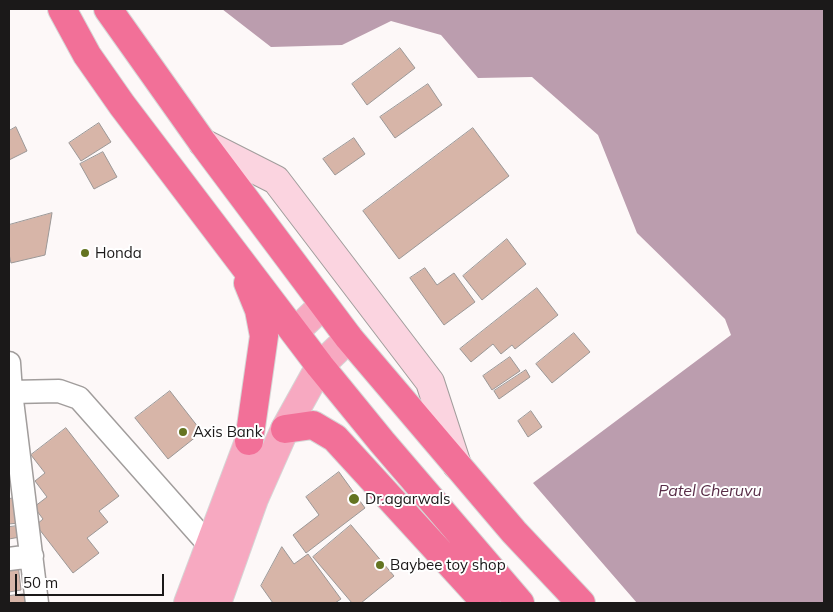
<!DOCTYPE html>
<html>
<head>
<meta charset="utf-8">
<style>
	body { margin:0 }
	#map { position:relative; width:833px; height:612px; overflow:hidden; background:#fdf8f8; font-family:Mulish,sans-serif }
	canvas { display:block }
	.frame { position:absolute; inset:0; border:10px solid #1b1919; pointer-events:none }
	.scale { position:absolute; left:15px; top:574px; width:149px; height:22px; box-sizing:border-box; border:2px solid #1b1919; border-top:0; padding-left:6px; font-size:15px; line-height:18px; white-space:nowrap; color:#1b1919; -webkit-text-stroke:4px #fff; paint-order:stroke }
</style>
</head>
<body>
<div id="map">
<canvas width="833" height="612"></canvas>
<div class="frame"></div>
<div class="scale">50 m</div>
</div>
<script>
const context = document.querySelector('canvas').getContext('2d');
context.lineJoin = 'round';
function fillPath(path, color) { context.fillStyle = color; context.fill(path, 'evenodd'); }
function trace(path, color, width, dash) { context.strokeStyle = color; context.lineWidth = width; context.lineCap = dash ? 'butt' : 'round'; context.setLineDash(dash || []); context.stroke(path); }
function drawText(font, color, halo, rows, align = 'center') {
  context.font = font + ' Mulish,sans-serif'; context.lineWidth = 4; context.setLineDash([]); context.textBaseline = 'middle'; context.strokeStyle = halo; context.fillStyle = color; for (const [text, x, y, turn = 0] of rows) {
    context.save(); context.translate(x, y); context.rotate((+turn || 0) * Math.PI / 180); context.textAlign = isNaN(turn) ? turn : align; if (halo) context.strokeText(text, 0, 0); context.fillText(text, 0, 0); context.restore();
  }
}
fillPath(new Path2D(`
	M 222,9 L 824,9 L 824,603 L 637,603 L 533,483 L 731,335 L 725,319 L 637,233 L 598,135 L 532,77 L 478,78 L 441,35 L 391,21 L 342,45 L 271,47 Z`), '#bb9dae');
const building = new Path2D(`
	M 400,48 L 415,68 L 367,105 L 352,84 Z
	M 428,84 L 442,105 L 395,138 L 380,117 Z
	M 99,123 L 111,142 L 81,161 L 69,143 Z
	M 16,127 L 27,151 L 9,160 L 9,131 Z
	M 473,128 L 509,176 L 399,259 L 363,211 Z
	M 354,138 L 365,154 L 335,175 L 323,159 Z
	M 103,152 L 117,177 L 94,189 L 80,164 Z
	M 52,213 L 45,255 L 11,263 L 9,254 L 9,225 Z
	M 507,239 L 526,264 L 482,300 L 463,276 Z
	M 425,268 L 437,285 L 454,273 L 475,302 L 444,325 L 410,278 Z
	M 537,288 L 558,315 L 515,349 L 512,345 L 501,354 L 493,344 L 471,362 L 460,349 Z
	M 574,333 L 590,352 L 552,383 L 536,364 Z
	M 510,357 L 520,371 L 492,390 L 483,376 Z
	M 526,370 L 530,377 L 499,399 L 494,391 Z
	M 170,391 L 202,432 L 168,459 L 135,418 Z
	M 531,411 L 542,427 L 528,437 L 518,421 Z
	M 66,428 L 119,496 L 99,511 L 108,522 L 87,538 L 99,553 L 73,573 L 36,525 L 43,519 L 34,507 L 47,497 L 35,481 L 45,473 L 31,455 Z
	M 339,472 L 365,508 L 306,553 L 293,535 L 319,515 L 306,497 Z
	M 15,498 L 19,523 L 9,524 L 9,499 Z
	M 351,525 L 394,576 L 361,603 L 352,603 L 313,557 Z
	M 18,526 L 20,537 L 9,539 L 9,527 Z
	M 282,547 L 294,564 L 308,554 L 341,599 L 335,603 L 273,603 L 261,586 Z
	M 18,564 L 21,590 L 9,592 L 9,565 Z
	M 26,594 L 27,603 L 9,603 L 9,596 Z`);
fillPath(building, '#d7b5a8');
trace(building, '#9b9796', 1);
const street = new Path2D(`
	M 9,363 L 11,392
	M 9,559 L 32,556
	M 37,603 L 11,392 L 59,391 L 79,398 L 210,546`);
const secondary = new Path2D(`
	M 203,143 L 276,180 L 430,382 L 457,465`);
const primary = new Path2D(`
	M 295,332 L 323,305
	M 188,603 L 249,441
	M 217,603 L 254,499 L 285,429 L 320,366 L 349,338`);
const highway = new Path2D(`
	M 62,9 L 87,55 L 122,105 L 320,366 L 382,442 L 520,603
	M 108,9 L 203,143 L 349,338 L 514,532 L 581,603
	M 248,283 L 259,310 L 264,336 L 249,441
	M 285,429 L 313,425 L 335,438 L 486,603`);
trace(street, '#a19d9c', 25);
trace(secondary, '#a19d9c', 30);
trace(primary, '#d6d6d6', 30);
trace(highway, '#d6d6d6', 30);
trace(street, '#fff', 22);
trace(secondary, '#fbd4e0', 28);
trace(primary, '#f7a9c1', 28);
trace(highway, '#f27098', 28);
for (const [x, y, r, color] of [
	[85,253,5,"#647421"],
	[183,432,5,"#647421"],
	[354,499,6,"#647421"],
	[380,565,5,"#647421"]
]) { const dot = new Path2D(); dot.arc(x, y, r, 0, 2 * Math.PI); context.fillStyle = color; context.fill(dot); trace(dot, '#fff', 2); }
drawText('15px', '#1b1919', '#fff', [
	["Honda",95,253],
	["Axis Bank",193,432],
	["Dr.agarwals",365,499],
	["Baybee toy shop",390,565]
], 'left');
drawText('italic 16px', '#592e48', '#fff', [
	["Patel Cheruvu",710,491]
]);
</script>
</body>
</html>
